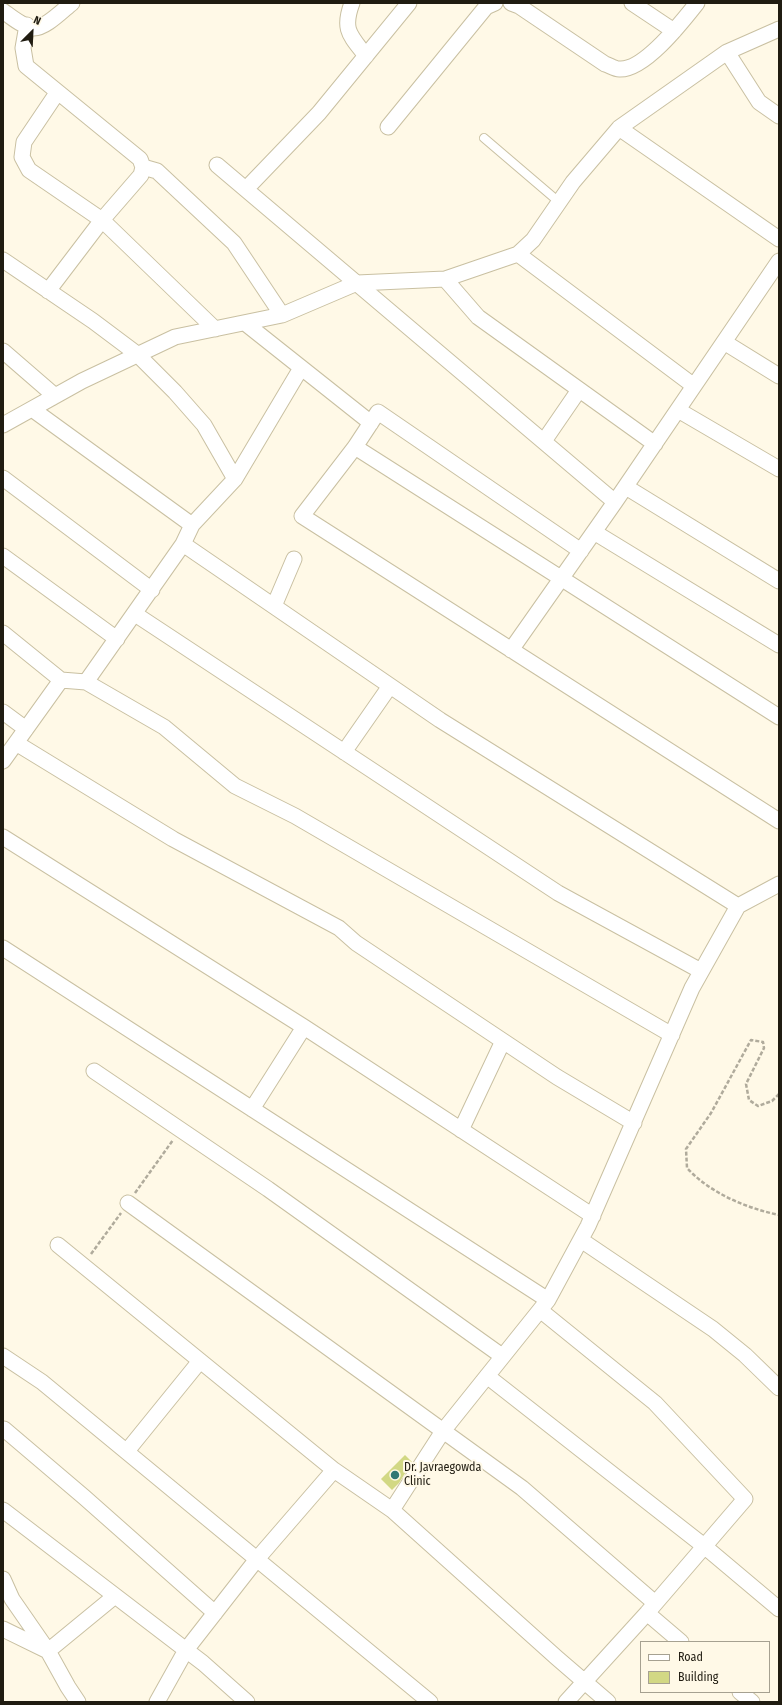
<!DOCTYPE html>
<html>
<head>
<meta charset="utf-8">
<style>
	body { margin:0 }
	#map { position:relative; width:782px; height:1705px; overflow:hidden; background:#fff9e7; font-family:"Fira Sans Condensed",sans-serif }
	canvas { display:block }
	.frame { position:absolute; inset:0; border:4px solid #201c11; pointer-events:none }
	.legend { position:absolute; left:640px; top:1641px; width:130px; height:52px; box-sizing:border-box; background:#fff9e7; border:1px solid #a6a191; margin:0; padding:5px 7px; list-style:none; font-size:12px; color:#201c11 }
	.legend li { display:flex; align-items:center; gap:8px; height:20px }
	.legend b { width:20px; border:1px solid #a6a191 }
	.north { position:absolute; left:12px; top:12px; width:40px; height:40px; -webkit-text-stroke:3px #fff9e7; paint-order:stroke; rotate:24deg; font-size:11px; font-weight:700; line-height:16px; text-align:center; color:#201c11 }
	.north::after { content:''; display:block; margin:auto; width:14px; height:18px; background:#201c11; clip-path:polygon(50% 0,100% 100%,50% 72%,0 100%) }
</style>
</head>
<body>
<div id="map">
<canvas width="782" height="1705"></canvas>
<div class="frame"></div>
<ul class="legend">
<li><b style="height:5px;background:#fff"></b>Road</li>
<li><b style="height:11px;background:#d2d884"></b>Building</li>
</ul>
<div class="north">N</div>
</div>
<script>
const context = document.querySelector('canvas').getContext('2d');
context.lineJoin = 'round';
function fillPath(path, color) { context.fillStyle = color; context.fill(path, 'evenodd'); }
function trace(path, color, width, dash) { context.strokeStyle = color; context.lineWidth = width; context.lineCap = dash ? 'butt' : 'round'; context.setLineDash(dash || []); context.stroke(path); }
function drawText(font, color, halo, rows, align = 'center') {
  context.font = font + ' "Fira Sans Condensed",sans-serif'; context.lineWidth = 4; context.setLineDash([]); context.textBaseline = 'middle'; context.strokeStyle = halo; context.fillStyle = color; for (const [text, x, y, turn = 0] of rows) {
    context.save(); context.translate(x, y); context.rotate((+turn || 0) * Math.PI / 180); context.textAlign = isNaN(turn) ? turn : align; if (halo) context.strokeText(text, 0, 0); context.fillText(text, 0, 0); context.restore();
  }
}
fillPath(new Path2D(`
	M 405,1455 L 412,1462 L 399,1483 L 392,1490 L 381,1479 Z`), '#d2d884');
const service = new Path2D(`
	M 484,138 L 559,202`);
const minor = new Path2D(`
	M 352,3 C 342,30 350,35 366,56
	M 511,3 L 519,6 L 605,64 C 609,65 615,69 619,69 C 644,71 682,22 697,3
	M 632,3 L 674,31
	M 3,11 C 10,16 23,27 33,28 C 45,29 63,10 72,3
	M 27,25 L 23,48 L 26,66 L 140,159 L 143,167 L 141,175 L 102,220 L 48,291
	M 727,52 L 759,102 L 779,116
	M 57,93 L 24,142 L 22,157 L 29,170 L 102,220 L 215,329
	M 388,127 L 486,7 L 495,3
	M 619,128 L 779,239
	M 217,165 L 615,502
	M 143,167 L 157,171 L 234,243 L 282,315
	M 246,189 L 319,113 L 409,3
	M 518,254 L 694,386
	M 3,260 L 93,321 L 137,354 L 175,392 L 204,425 L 235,479
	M 445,279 L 478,317 L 655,444
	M 245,323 L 371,423
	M 724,342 L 779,376
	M 3,351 L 55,396
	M 32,409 L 192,525
	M 678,410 L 779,469
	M 3,425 L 82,381 L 175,337 L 282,315 L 357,283 L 445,279 L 518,254 L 533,240 L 573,182 L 619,128 L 727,52 L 779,29
	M 544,441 L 579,390
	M 355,447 L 779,717
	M 3,478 L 152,590
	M 626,487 L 779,581
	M 594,532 L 779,645
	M 183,544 L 440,720 L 738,906
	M 581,551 L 378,412 L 355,447 L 302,516 L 779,821
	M 3,556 L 117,639
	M 274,606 L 294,559
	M 135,614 L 558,893 L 701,971
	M 3,633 L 61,680
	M 511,650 L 615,502 L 779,261
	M 86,682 L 164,727 L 235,786 L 295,816 L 672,1035
	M 3,712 L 26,729
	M 16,743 L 173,839 L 339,928 L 356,943 L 557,1077 L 634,1123
	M 344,752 L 390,686
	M 3,761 L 61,680 L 86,682 L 183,544 L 192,525 L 235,479 L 301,368
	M 3,837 L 304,1027 L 593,1216
	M 3,948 L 548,1300
	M 94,1071 L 268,1189 L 502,1356
	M 252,1109 L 304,1027
	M 461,1130 L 503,1041
	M 128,1203 L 522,1488 L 655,1603
	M 581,1240 L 713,1329 L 745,1355 L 779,1388
	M 58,1245 L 334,1470 L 392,1510 L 557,1658 L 608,1702
	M 540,1310 L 655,1403 L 745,1499 L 647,1613 L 566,1702
	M 3,1356 L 42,1382 L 430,1702
	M 487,1376 L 704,1546 L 779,1609
	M 4,1429 L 84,1497 L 215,1613
	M 127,1451 L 200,1361
	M 3,1510 L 203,1663 L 247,1702
	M 392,1510 L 443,1431 L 548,1300 L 588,1226 L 692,988 L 738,906 L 779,884
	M 3,1579 L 12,1599 L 48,1651 L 68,1687 L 78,1702
	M 647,1613 L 681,1642
	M 3,1629 L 48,1651 L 115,1596
	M 740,1692 L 752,1702
	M 157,1702 L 186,1650 L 257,1559 L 334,1470`);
trace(service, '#c9c0a2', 10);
trace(minor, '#c9c0a2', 17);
trace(new Path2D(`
	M 779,1094 L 772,1101 L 758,1106 L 749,1100 L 746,1084 L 764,1048 L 763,1042 L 751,1040 L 711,1113 L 686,1149 L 687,1168 C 710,1193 746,1208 779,1215
	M 135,1193 L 173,1140
	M 91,1254 L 121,1213`), '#b0ab9c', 2.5, [4, 2]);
trace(service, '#fff', 8);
trace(minor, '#fff', 15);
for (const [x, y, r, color] of [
	[395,1475,5,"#317974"]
]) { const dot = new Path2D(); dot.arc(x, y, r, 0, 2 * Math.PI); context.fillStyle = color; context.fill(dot); trace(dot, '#fff9e7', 1.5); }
drawText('12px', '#201c11', '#fff9e7', [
	["Dr. Javraegowda",404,1468],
	["Clinic",404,1482]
], 'left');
</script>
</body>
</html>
